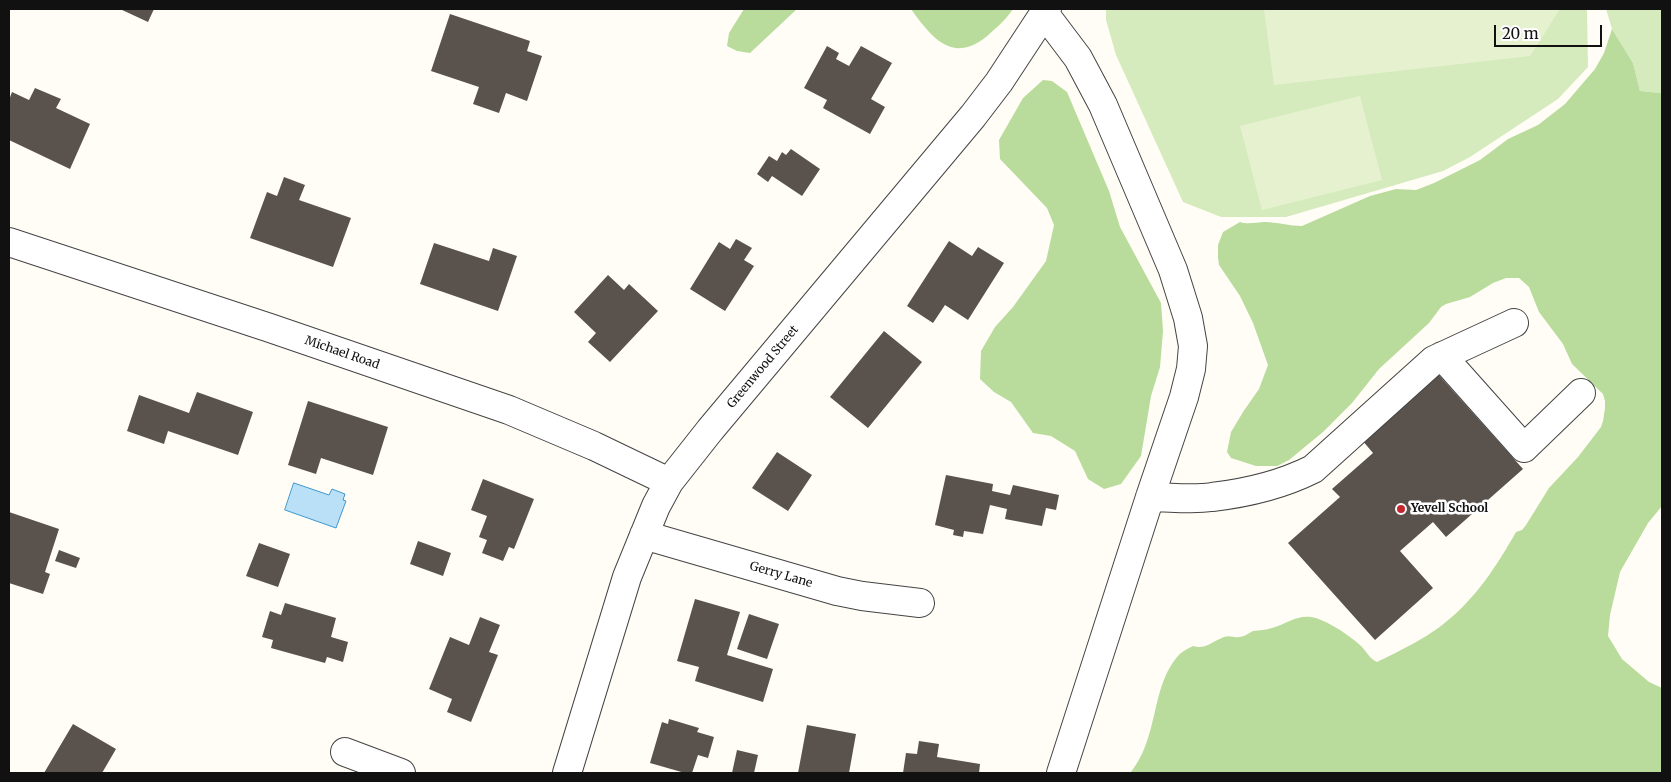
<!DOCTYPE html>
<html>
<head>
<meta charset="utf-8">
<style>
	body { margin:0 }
	#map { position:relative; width:1671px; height:782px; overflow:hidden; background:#fffdf5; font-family:Merriweather,serif }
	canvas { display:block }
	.frame { position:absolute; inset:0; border:10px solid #111; pointer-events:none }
	.scale { position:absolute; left:1494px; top:25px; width:108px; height:22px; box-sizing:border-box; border:2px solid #111; border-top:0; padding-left:6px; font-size:15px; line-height:18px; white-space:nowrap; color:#111; -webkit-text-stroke:4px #fff; paint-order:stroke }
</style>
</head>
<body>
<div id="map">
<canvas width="1671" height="782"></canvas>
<div class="frame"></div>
<div class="scale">20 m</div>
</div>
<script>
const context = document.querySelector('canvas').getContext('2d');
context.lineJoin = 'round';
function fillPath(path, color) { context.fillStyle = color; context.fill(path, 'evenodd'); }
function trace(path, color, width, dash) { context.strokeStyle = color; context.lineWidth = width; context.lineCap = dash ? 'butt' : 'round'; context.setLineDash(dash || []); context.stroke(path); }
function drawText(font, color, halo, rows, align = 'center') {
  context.font = font + ' Merriweather,serif'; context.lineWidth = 5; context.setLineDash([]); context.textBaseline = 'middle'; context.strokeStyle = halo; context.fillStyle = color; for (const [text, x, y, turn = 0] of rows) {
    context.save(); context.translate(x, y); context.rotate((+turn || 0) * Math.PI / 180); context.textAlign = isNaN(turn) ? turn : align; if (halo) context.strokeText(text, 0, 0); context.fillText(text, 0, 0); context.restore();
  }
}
fillPath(new Path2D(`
	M 1106,9 L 1587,9 L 1588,67 L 1558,99 L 1470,157 L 1443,171 L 1286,217 L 1221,217 L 1183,202 L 1116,55 L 1106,20 Z
	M 1606,9 L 1662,9 L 1662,93 L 1640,91 L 1633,63 L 1612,29 Z`), '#d5ebbd');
fillPath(new Path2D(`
	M 744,9 L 797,9 L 750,53 L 737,51 L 727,46 L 729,33 Z
	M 911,9 L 1013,9 C 1005,21 997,27 986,37 C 952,64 931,37 911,9 Z
	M 1612,29 L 1633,63 L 1640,91 L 1662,93 L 1662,506 L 1648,523 L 1620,572 L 1610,615 L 1608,636 L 1622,659 L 1649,682 L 1662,688 L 1662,773 L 1130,773 C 1138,763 1144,751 1148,738 C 1157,711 1158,680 1177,657 C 1181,652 1187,649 1193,646 C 1205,650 1213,641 1224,637 C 1230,635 1234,638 1239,637 C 1244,637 1249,633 1253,631 C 1259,630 1266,630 1272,628 C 1288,623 1299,613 1316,618 C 1331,623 1349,635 1361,646 C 1367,652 1369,658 1377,662 C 1398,652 1430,636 1447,621 C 1477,597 1497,565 1516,532 L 1522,530 L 1526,525 L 1549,488 L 1578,457 L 1601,427 L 1603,421 L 1605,408 L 1605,401 L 1603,394 L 1572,364 L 1563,344 L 1539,312 L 1529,287 L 1519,278 L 1506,278 L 1493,283 L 1470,297 L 1446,304 L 1441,307 L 1429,323 L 1379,369 L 1352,403 L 1323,432 L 1289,460 L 1277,466 L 1256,466 L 1231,458 L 1227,452 L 1231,432 L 1243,412 L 1259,389 L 1268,365 L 1253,323 L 1240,296 L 1219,265 L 1218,258 L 1218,245 L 1223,232 L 1240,222 C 1249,225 1256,222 1265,222 C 1277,222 1289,226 1302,226 L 1370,196 L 1396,189 L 1416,190 L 1434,183 L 1480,160 L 1508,139 L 1538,125 L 1565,104 L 1595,69 L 1604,53 Z
	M 1043,80 L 1052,81 L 1067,92 L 1109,191 L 1120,227 L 1161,303 L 1163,331 L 1160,367 L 1151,396 L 1141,456 L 1121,484 L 1104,489 L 1088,479 L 1075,451 L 1051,436 L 1033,433 L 1011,402 L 994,392 L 980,379 L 981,351 L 995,327 L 1013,307 L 1046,261 L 1054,225 L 1047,208 L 1000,159 L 999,140 L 1023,98 Z`), '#b9dc9c');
fillPath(new Path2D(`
	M 1264,9 L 1560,9 L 1530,56 L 1274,85 Z
	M 1360,96 L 1382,180 L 1262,210 L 1240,126 Z`), '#e6f2cf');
const water = new Path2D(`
	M 294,483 L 329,495 L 332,489 L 345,494 L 343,500 L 346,501 L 336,528 L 285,510 Z`);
fillPath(water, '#b9e0f7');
trace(water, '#3f96cf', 1);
fillPath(new Path2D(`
	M 120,9 L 154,9 L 148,22 Z
	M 450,14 L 530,41 L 527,51 L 542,56 L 527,101 L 506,93 L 499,113 L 473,104 L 479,87 L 431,71 Z
	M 827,46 L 839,53 L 836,59 L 849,66 L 861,46 L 892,63 L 871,99 L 885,107 L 870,134 L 823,108 L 827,100 L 804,88 Z
	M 35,88 L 61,99 L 56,108 L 90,124 L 70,169 L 9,140 L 9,100 L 12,92 L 29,100 Z
	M 791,149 L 820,169 L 802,196 L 772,176 L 768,182 L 757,174 L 769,156 L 777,161 L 782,152 L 786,155 Z
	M 284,177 L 305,185 L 299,200 L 351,218 L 333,267 L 250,238 L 267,192 L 277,196 Z
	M 736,239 L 752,248 L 744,260 L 754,266 L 725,311 L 690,289 L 719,242 L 730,249 Z
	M 949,241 L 972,256 L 978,247 L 1004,263 L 968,320 L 945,305 L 933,323 L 907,306 Z
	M 434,243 L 489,261 L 493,248 L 517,256 L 498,311 L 420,284 Z
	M 608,275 L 624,290 L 629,284 L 658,311 L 610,362 L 588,342 L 596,333 L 574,312 Z
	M 884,331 L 922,362 L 868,428 L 830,397 Z
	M 1437,373 L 1523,469 L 1446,537 L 1433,522 L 1400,551 L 1433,588 L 1375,640 L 1288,543 L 1340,497 L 1332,489 L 1373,453 L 1362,440 Z
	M 197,392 L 253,412 L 238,455 L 168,431 L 164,444 L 127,431 L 139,395 L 189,413 Z
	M 308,401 L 388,427 L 373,475 L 321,458 L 316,474 L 288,465 Z
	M 777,452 L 812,475 L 788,511 L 752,488 Z
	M 946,475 L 993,484 L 992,491 L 1010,495 L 1013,485 L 1059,495 L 1056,510 L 1046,508 L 1042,526 L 1005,519 L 1007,509 L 990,505 L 983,534 L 964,531 L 963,537 L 953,535 L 954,530 L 935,525 Z
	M 483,479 L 534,499 L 514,549 L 509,547 L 503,561 L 482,553 L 487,540 L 479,537 L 487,516 L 471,510 Z
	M 9,512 L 59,529 L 45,572 L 50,574 L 43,594 L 9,583 Z
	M 418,541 L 451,553 L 443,576 L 410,564 Z
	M 259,543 L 290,554 L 278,587 L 246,576 Z
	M 59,550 L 80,558 L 76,568 L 55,561 Z
	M 695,599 L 740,612 L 727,655 L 773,669 L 763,702 L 695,681 L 699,667 L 677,661 Z
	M 285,603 L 336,618 L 331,637 L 348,642 L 343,662 L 327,657 L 325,663 L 271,648 L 273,640 L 262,637 L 270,611 L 281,615 Z
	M 749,614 L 779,624 L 767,659 L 737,649 Z
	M 480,617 L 500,625 L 489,652 L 498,655 L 471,722 L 447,712 L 452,699 L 429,689 L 450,637 L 469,645 Z
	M 669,719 L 699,728 L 697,732 L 714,737 L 708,758 L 698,755 L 692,773 L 685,773 L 650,763 L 662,722 L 668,724 Z
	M 73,724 L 116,749 L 102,773 L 44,773 Z
	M 807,725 L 856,734 L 849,773 L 798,773 Z
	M 919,741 L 939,744 L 937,757 L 980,764 L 979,773 L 903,773 L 906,753 L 917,754 Z
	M 737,750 L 758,755 L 754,773 L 732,773 Z`), '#5a524d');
const minor = new Path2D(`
	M 1044,13 L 1078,58 L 1103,105 L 1173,270 L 1188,318 L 1193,346 L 1191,369 L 1184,397 L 1150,497 L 1061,773
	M 9,242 L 270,328 L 509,410 L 594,446 L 669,482
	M 1442,356 L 1524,448 L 1581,393
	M 1150,497 C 1170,497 1192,500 1212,497 C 1247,493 1281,485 1313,469 L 1434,360 L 1514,323
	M 644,535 L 837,591 L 862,596 L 920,603
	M 345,752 L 401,773
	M 567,773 L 627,577 L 656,506 L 669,482 L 710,430 L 973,116 L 999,82 L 1047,9`);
trace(minor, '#444', 30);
trace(minor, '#fff', 28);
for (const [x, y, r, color] of [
	[1401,509,5,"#c4262e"]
]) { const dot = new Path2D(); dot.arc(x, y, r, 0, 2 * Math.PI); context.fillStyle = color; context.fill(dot); trace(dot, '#fff', 2); }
drawText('12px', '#111', '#fff', [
	["Michael Road",342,353,19],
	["Greenwood Street",763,367,-50],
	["Gerry Lane",781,575,16]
]);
drawText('bold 12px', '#111', '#fff', [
	["Yevell School",1411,509]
], 'left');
</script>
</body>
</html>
